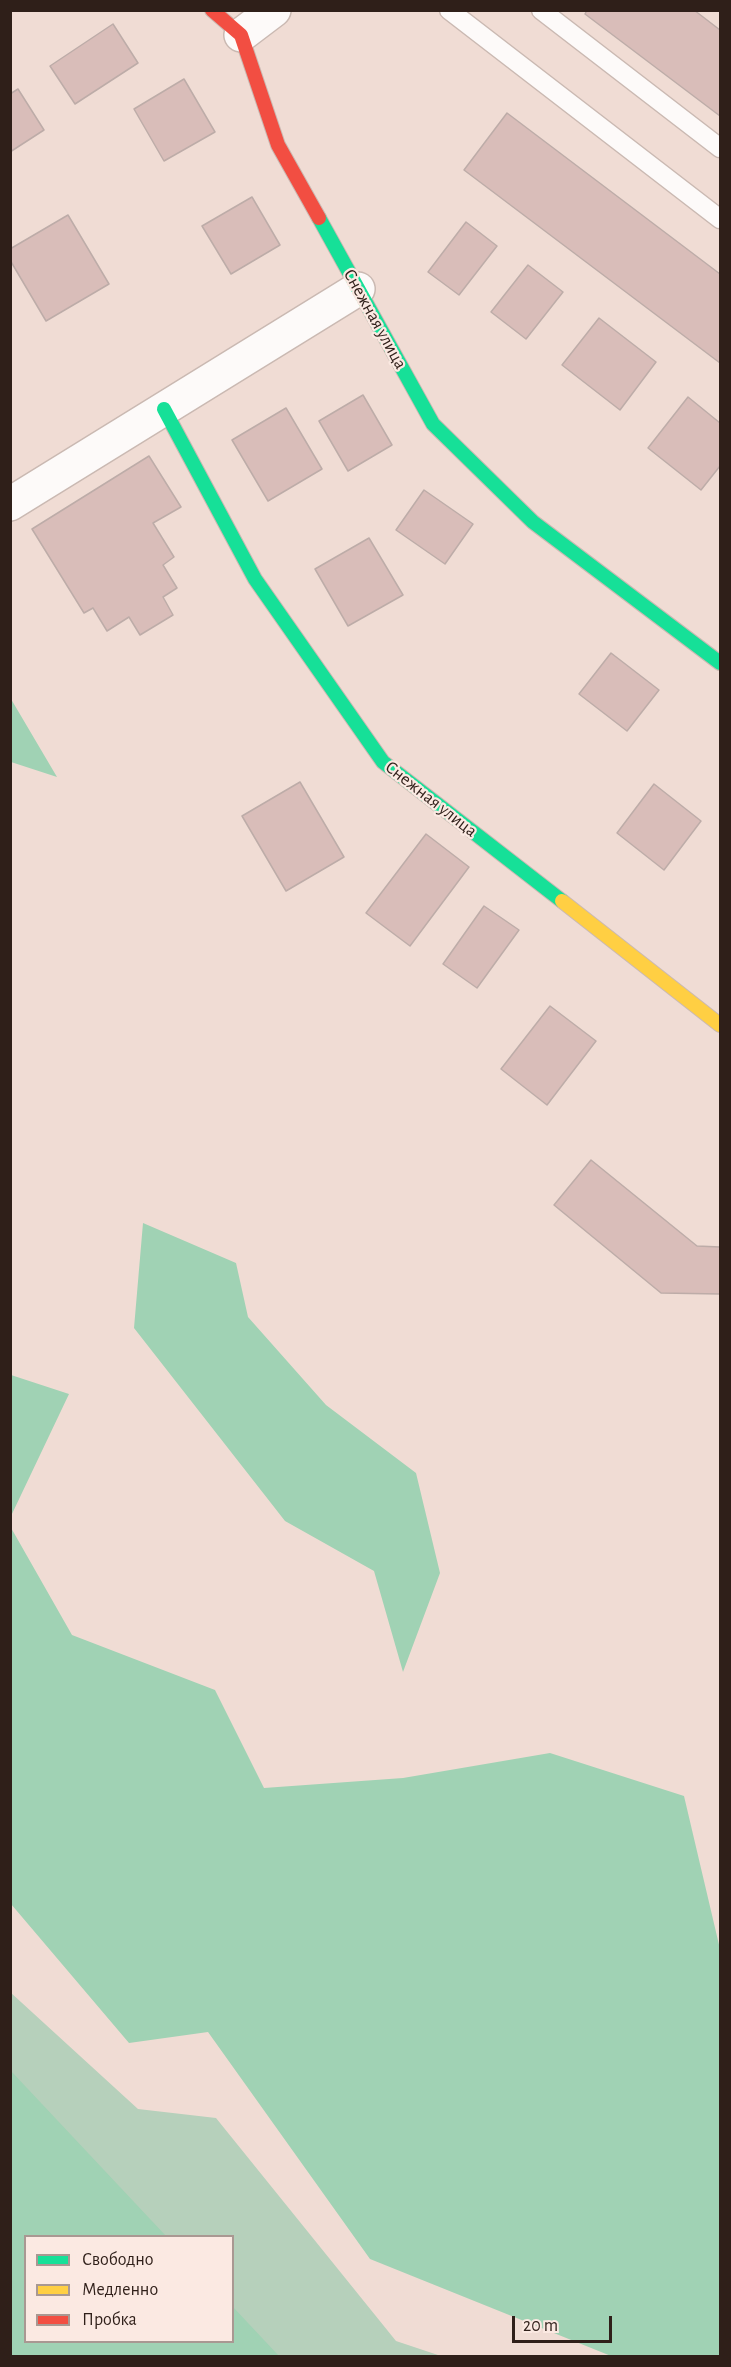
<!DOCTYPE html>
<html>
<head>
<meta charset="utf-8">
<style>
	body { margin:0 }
	#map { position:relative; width:731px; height:2367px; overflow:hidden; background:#f0dcd4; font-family:"Alegreya Sans",sans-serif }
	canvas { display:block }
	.frame { position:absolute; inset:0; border:12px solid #2f1f19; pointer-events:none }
	.legend { position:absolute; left:24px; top:2235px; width:210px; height:108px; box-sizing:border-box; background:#fbe9e2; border:2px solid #a99892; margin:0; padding:8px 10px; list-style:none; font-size:18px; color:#2f1f19 }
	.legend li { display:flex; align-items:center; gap:12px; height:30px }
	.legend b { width:30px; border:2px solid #a99892 }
	.scale { position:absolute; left:512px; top:2316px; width:100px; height:27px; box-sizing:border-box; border:3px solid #2f1f19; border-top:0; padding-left:8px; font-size:18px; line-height:21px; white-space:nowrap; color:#2f1f19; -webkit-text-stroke:4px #fbe9e2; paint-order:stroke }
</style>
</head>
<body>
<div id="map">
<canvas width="731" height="2367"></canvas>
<div class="frame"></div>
<ul class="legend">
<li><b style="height:8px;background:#16e098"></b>Свободно</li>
<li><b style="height:8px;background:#ffcf43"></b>Медленно</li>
<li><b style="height:8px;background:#f24e42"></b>Пробка</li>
</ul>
<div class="scale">20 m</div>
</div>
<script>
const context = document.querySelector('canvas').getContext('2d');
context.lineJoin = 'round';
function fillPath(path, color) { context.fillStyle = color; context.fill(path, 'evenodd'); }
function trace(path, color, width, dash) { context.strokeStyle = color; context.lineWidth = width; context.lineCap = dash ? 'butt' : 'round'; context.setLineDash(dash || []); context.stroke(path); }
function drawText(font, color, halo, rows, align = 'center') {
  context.font = font + ' "Alegreya Sans",sans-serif'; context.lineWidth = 4.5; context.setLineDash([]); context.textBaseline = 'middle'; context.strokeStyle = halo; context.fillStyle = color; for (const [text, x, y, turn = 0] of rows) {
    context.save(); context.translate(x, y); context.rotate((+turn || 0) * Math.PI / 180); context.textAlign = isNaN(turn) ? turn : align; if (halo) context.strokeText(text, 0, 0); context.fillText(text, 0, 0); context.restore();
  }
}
fillPath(new Path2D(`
	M 10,1992 L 138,2109 L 216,2118 L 396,2341 L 441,2356 L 11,2356 ZM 26,2236 L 232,2236 L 232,2342 L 26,2342 Z`), '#b6d0bb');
fillPath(new Path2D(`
	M 10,699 L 11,699 L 57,777 L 11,762 Z
	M 143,1223 L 236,1263 L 248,1317 L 326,1405 L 416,1473 L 440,1573 L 403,1672 L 374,1571 L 285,1521 L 134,1328 Z
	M 11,1375 L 69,1394 L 11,1516 L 10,1375 Z
	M 10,1526 L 72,1635 L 215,1690 L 264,1788 L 403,1778 L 550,1753 L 684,1796 L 720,1949 L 720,2356 L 611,2356 L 370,2259 L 208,2032 L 129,2043 L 11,1904 Z
	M 11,2071 L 166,2236 L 26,2236 L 26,2342 L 232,2342 L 233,2307 L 279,2356 L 11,2356 Z`), '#a0d2b4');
const building = new Path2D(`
	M 587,10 L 694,10 L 720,30 L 720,116 L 585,14 Z
	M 113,24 L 138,63 L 75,104 L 50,66 Z
	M 184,79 L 215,132 L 164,161 L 134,109 Z
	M 18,89 L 44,130 L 10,152 L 10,94 Z
	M 507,113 L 720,274 L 720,363 L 464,170 Z
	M 252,197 L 280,245 L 231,274 L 202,226 Z
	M 68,215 L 109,284 L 46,321 L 10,260 L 10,249 Z
	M 466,222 L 497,246 L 459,295 L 428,272 Z
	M 528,265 L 563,292 L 526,339 L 491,312 Z
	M 599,318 L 656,362 L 620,410 L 562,365 Z
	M 363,395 L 392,445 L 348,471 L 319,421 Z
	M 688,397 L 720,423 L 720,466 L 701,490 L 648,448 Z
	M 286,408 L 322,469 L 268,501 L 232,440 Z
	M 149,456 L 181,507 L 153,523 L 174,557 L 163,565 L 177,588 L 163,597 L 173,615 L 140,635 L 129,617 L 107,631 L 93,608 L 84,613 L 32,529 Z
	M 424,490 L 473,524 L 445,564 L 396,530 Z
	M 369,538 L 403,595 L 348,626 L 315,569 Z
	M 611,653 L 659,690 L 627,731 L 579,694 Z
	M 300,782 L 344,857 L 286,891 L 242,816 Z
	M 654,784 L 701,821 L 664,870 L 617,833 Z
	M 426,834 L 469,867 L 410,946 L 366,913 Z
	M 484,906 L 519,930 L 477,988 L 443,964 Z
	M 550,1006 L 596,1041 L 547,1105 L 501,1069 Z
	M 591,1160 L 697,1246 L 720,1247 L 720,1294 L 661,1293 L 554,1205 Z`);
fillPath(building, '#d9bdb9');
trace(building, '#bdaca8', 1.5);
const lane = new Path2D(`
	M 449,10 L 720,219
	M 541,10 L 720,148`);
const street = new Path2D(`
	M 241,35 L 274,10
	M 10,504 L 358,289`);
const fast = new Path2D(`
	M 319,218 L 433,424 L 533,522 L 720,663
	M 164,409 L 255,579 L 383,762 L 562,901`);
const slow = new Path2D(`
	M 562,901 L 720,1025`);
const jam = new Path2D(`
	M 212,10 L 241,35 L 278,145 L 319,218`);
trace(lane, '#cab9b2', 21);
trace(street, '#cab9b2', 36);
trace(fast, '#cab9b2', 16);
trace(slow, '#cab9b2', 16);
trace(jam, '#cab9b2', 16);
trace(lane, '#fdfaf9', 18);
trace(street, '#fdfaf9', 33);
trace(fast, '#16e098', 14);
trace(slow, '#ffcf43', 14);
trace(jam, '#f24e42', 14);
drawText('18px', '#2f1f19', '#fbe9e2', [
	["Снежная улица",375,319,61],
	["Снежная улица",431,799,38]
]);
</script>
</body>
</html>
